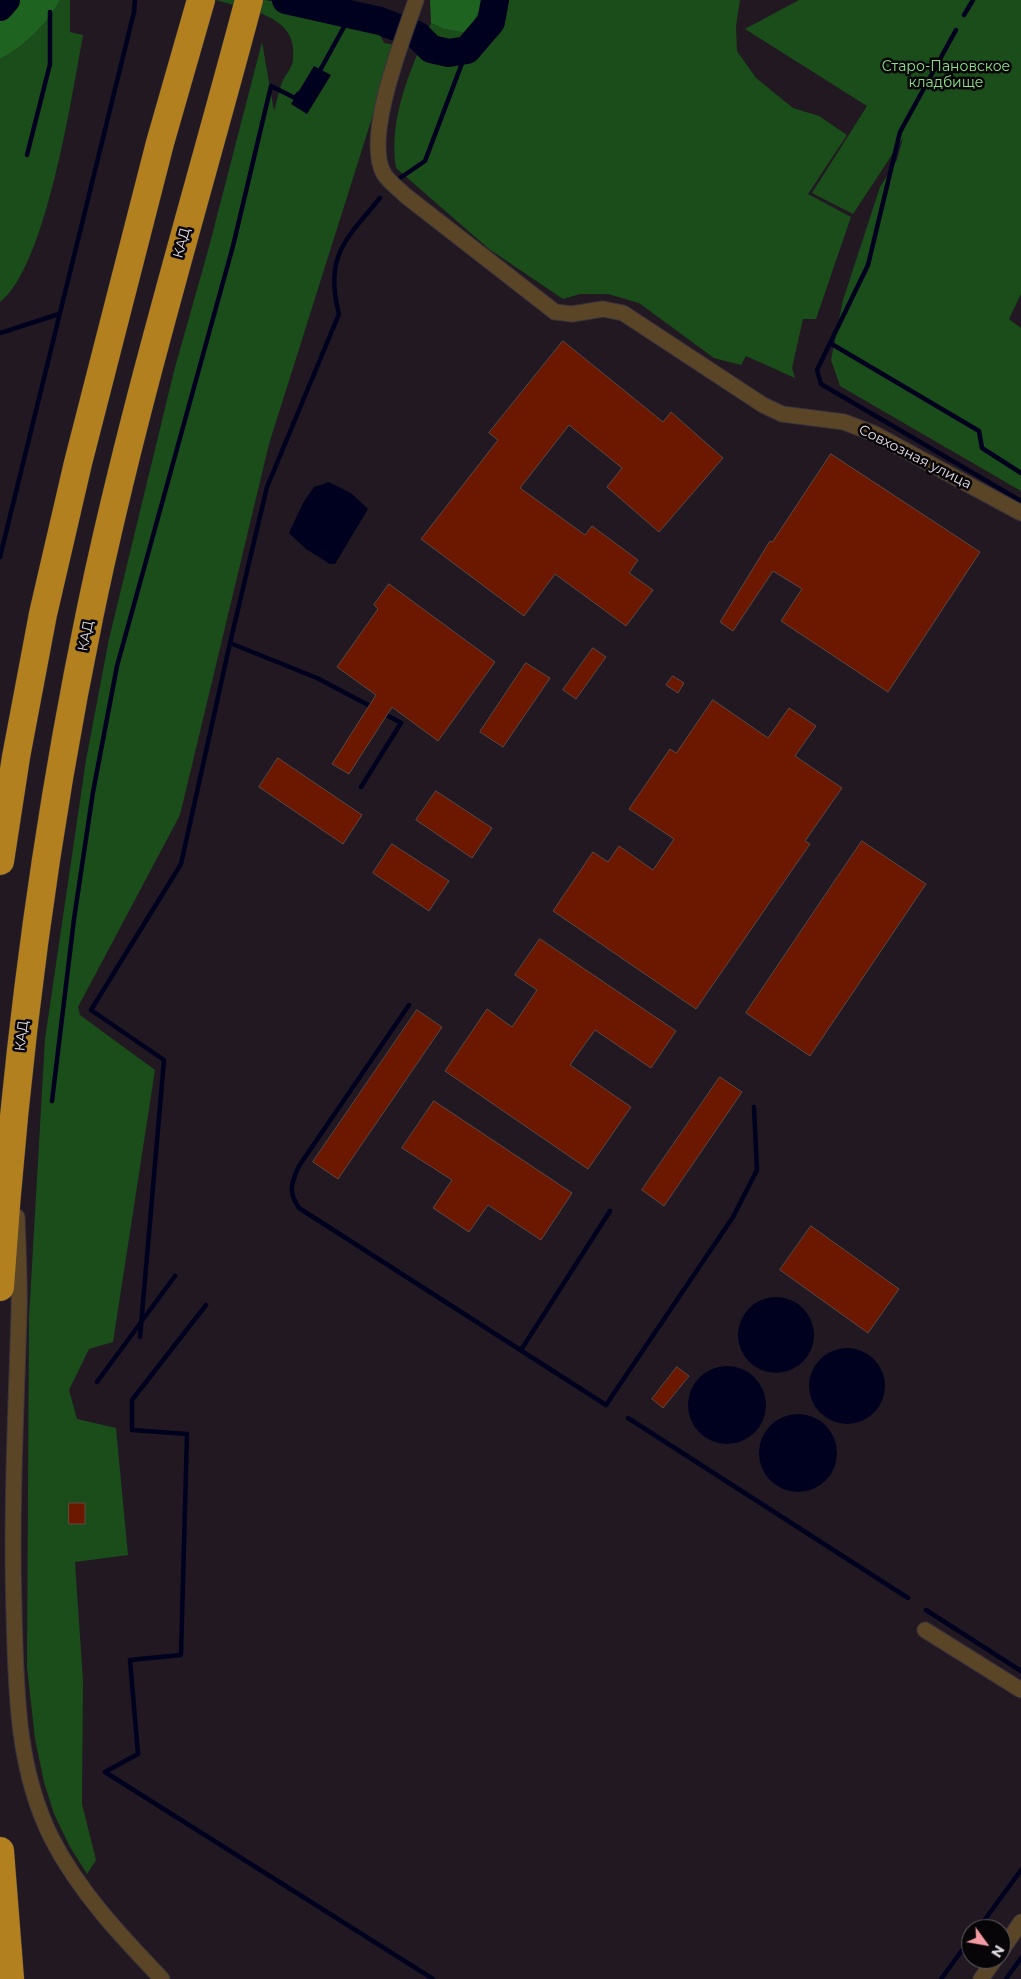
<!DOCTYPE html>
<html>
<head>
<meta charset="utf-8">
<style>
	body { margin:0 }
	#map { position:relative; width:1021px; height:1979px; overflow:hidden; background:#211822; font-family:Montserrat,sans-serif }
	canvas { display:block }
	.north { position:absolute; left:961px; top:1919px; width:50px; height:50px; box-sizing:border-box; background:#080509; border:1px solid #605c61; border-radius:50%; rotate:122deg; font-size:14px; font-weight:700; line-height:20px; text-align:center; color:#e4dee5 }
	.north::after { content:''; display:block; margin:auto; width:18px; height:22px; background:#f49aa3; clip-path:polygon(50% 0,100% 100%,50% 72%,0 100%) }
</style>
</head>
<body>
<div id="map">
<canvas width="1021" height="1979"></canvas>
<div class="north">N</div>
</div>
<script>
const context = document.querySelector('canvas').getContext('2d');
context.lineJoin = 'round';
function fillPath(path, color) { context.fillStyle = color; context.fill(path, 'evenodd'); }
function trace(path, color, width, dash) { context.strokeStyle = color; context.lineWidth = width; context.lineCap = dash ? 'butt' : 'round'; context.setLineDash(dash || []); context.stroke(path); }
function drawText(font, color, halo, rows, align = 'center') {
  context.font = font + ' Montserrat,sans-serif'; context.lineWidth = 5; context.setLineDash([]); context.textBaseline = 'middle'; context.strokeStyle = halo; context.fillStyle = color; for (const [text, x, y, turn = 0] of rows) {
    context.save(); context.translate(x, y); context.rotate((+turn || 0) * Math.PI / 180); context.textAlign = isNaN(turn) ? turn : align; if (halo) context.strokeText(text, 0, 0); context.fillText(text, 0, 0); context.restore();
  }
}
fillPath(new Path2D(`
	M 60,0 L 70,0 L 70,32 L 83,35 C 72,95 46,267 0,302 L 0,59 C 25,46 47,24 60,0 Z
	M 216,0 L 265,0 L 313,10 L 378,31 L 384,43 L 395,45 L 269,444 L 180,815 L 78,1007 L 80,1015 L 155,1070 L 113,1342 L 89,1349 L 69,1390 L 77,1419 L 116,1428 L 128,1555 L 75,1562 L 83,1681 L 82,1804 L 96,1860 L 87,1874 L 70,1847 L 54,1814 L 44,1782 L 35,1739 L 27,1667 L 29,1318 L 45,1039 L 86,760 L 109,639 L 174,371 L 209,247 L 262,42 L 274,111 C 277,102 278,93 281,85 C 284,76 292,69 293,60 C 299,15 249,10 216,0 Z
	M 485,0 L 740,0 L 736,26 L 737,51 L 756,78 L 793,108 L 819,116 L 847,135 L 808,194 L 851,217 L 816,319 L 803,319 L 792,368 L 795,378 L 746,356 L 741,365 L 714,358 L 639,303 L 608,294 L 580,294 L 563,299 L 489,249 L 396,168 C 388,118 411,68 431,23 L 444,29 L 467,33 Z
	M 799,0 L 1021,0 L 1021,294 L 1009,319 L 1021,328 L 1021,491 L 840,386 L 831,360 L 843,300 L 880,187 L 897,160 L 903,138 L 853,214 L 812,193 L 867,106 L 745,29 Z`), '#1a4d1a');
fillPath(new Path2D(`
	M 0,0 L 60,0 C 47,24 25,46 0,59 Z
	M 430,0 L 485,0 L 467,33 L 444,29 L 431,23 Z`), '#1e631f');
fillPath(new Path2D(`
	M 314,66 L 331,75 L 307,114 L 291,104 Z
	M 329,482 L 351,493 L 368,509 L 335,564 L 330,564 L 306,549 L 289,533 L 303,503 L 314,487 Z
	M738 1335a38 38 0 1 1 76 0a38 38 0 1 1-76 0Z
	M809 1386a38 38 0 1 1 76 0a38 38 0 1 1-76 0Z
	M688 1405a39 39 0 1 1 78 0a39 39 0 1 1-78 0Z
	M759 1453a39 39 0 1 1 78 0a39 39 0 1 1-78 0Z`), '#00001f');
trace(new Path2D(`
	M 964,15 L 973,0
	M 956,30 L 900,132 L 868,265 L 817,370 L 821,384 L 1021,501
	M 318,74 L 350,16
	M 27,155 L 50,64 L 50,12
	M 400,178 L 425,161 L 467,50
	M 0,333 L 59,314
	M 830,343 L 979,431 L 982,448 L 1021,473
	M 0,557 L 134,12 L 135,0
	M 230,643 L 317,678 L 374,708
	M 361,787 L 401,723 L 383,713
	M 409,1005 L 299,1166 C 291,1183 288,1192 299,1208 L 606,1405 L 733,1217 L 757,1170 L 754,1107
	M 52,1101 L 74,919 L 93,792 L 117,666 L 233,246 L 271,86 L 295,98 L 298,94
	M 206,1305 L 132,1400 L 132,1430 L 187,1434 L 181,1655 L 130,1660 L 138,1754 L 105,1772 L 433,1979
	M 140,1337 L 164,1060 L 91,1010 L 181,864 L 230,643 L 267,487 L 339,314 C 324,257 345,240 380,198
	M 521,1350 L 610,1211
	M 97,1382 L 175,1276
	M 628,1418 L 908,1598
	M 926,1610 L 1021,1671
	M 978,1929 L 1021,1870
	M 941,1979 L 971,1938
	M 1006,1979 L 1021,1958`), '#00001f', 4.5);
trace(new Path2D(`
	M 286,0 L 380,21 L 417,35 L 431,49 L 449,53 L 467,50 L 491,22 L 495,0
	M 0,7 L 6,0`), '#00001f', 28);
const building = new Path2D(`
	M 563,341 L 663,422 L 671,412 L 723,458 L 659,532 L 607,487 L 622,468 L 569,425 L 520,488 L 585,535 L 592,526 L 638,560 L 629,573 L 653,590 L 626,626 L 555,574 L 524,616 L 421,539 L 498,440 L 489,433 Z
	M 831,454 L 980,552 L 888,692 L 781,621 L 802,589 L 773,571 L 733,631 L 720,622 L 770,541 L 772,542 Z
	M 389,584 L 495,662 L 438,741 L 392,707 L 349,774 L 332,764 L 376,695 L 337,667 L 378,609 L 374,605 Z
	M 593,648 L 606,657 L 576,699 L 563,690 Z
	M 526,663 L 550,678 L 503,747 L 480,732 Z
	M 673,676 L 684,683 L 678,693 L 666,685 Z
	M 713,700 L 768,738 L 789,708 L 816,726 L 795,756 L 842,788 L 805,841 L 810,844 L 696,1009 L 553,911 L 593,852 L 608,862 L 619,846 L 653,870 L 674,839 L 629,809 L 670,749 L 676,753 Z
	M 278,758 L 362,815 L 343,844 L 259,787 Z
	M 436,791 L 492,828 L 472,858 L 416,820 Z
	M 862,841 L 926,884 L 810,1056 L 746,1013 Z
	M 392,844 L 449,881 L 429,911 L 373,873 Z
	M 540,939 L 676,1031 L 651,1068 L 595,1030 L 570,1065 L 631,1107 L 588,1169 L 445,1071 L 487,1009 L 512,1027 L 537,990 L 515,975 Z
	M 417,1010 L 442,1027 L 338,1179 L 313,1162 Z
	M 720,1077 L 742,1092 L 664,1206 L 642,1190 Z
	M 434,1101 L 572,1193 L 541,1240 L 488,1205 L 469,1232 L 433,1208 L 452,1180 L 402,1148 Z
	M 811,1226 L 899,1289 L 868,1333 L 780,1270 Z
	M 677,1367 L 689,1376 L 663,1408 L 652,1399 Z
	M 69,1503 L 85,1503 L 85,1524 L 69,1524 Z`);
fillPath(building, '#6c1700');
trace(building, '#5a4a45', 1);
const minor = new Path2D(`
	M 416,0 C 403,39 363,138 384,174 C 389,182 399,189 406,196 L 555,312 L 572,314 L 603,309 L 623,313 L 763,405 L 782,414 L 844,422 L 875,434 L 1021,513
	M 17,1217 C 18,1249 20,1282 19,1314 C 16,1413 11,1511 14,1610 C 16,1687 16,1768 52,1839 C 80,1893 121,1936 162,1979
	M 925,1630 L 1021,1690
	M 1001,1951 L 1021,1922
	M 981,1979 L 995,1959`);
const motorway = new Path2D(`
	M 0,861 L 16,757 L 43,614 L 78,463 L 160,143 L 201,0
	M 0,1287 C 15,1060 44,836 90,613 C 133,406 195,204 249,0
	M 0,1851 L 10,1979`);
trace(minor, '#3c343d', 17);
trace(motorway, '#3c343d', 29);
trace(minor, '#5a4626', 15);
trace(motorway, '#b2801e', 28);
drawText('14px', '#8ae386', '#080509', [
	["Старо-Пановское",946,67],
	["кладбище",946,83]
]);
drawText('14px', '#e4dee5', '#080509', [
	["КАД",182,243,-75],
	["Совхозная улица",915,457,27],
	["КАД",86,636,-79],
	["КАД",22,1036,-83]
]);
</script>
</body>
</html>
